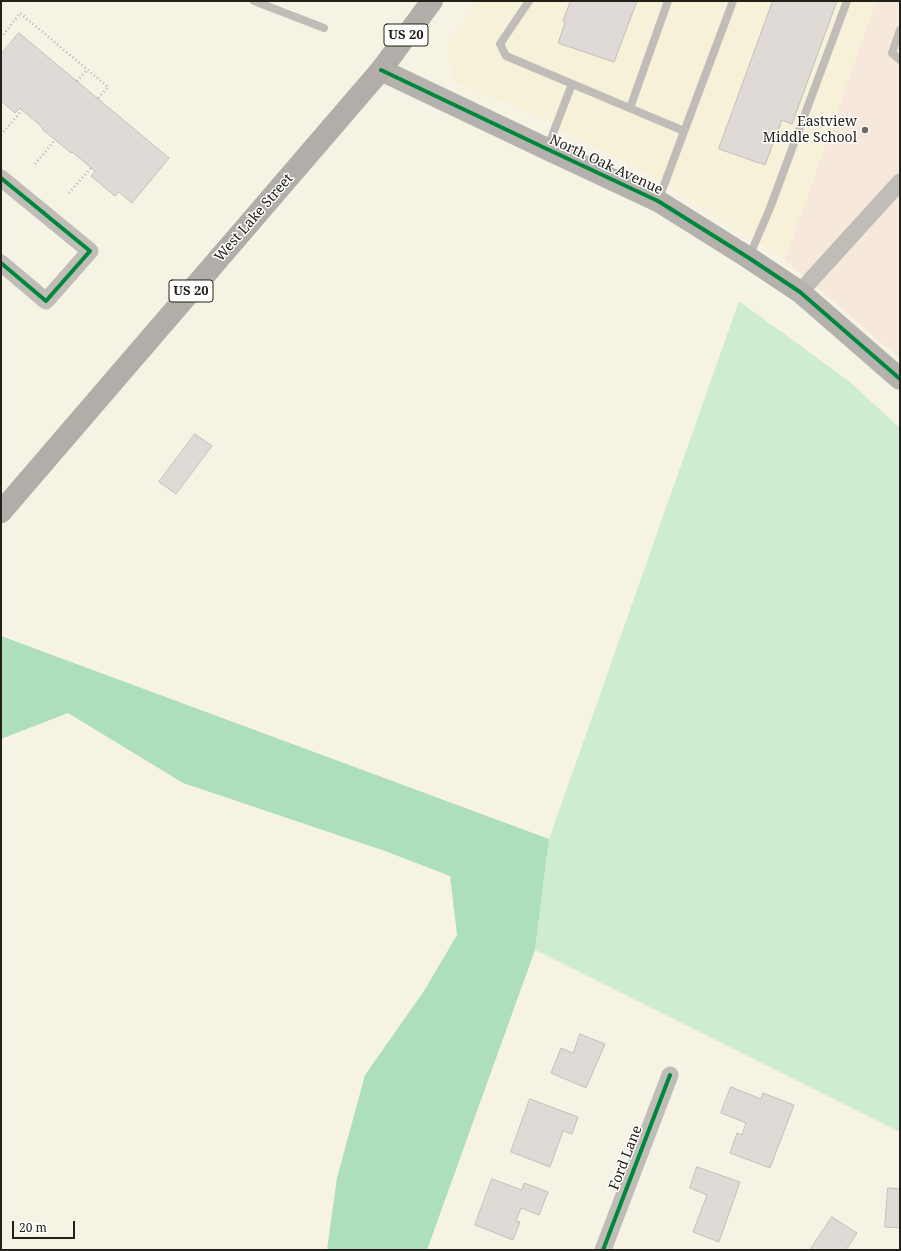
<!DOCTYPE html>
<html>
<head>
<meta charset="utf-8">
<style>
	body { margin:0 }
	#map { position:relative; width:901px; height:1251px; overflow:hidden; background:#f6f3e5; font-family:"Noto Serif",serif }
	canvas { display:block }
	.frame { position:absolute; inset:0; border:2px solid #222017; pointer-events:none }
	.scale { position:absolute; left:12px; top:1221px; width:63px; height:18px; box-sizing:border-box; border:2px solid #222017; border-top:0; padding-left:5px; font-size:12px; line-height:14px; white-space:nowrap; color:#222017; -webkit-text-stroke:3px #fff; paint-order:stroke }
</style>
</head>
<body>
<div id="map">
<canvas width="901" height="1251"></canvas>
<div class="frame"></div>
<div class="scale">20 m</div>
</div>
<script>
const context = document.querySelector('canvas').getContext('2d');
context.lineJoin = 'round';
function fillPath(path, color) { context.fillStyle = color; context.fill(path, 'evenodd'); }
function trace(path, color, width, dash) { context.strokeStyle = color; context.lineWidth = width; context.lineCap = dash ? 'butt' : 'round'; context.setLineDash(dash || []); context.stroke(path); }
function drawText(font, color, halo, rows, align = 'center') {
  context.font = font + ' "Noto Serif",serif'; context.lineWidth = 3; context.setLineDash([]); context.textBaseline = 'middle'; context.strokeStyle = halo; context.fillStyle = color; for (const [text, x, y, turn = 0] of rows) {
    context.save(); context.translate(x, y); context.rotate((+turn || 0) * Math.PI / 180); context.textAlign = isNaN(turn) ? turn : align; if (halo) context.strokeText(text, 0, 0); context.fillText(text, 0, 0); context.restore();
  }
}
fillPath(new Path2D(`
	M 477,1 L 876,1 L 785,260 L 654,177 L 518,108 L 454,82 L 446,45 Z`), '#f7f1d9');
fillPath(new Path2D(`
	M 876,1 L 900,1 L 900,359 L 785,260 Z`), '#f7e8dc');
fillPath(new Path2D(`
	M 739,301 L 850,382 L 900,428 L 900,1132 L 535,950 L 549,839 Z`), '#cdecd2');
fillPath(new Path2D(`
	M 1,636 L 549,839 L 535,950 L 427,1250 L 327,1250 L 337,1178 L 365,1075 L 424,991 L 457,935 L 450,876 L 385,851 L 183,783 L 68,713 L 1,739 Z`), '#aedfbd');
const building = new Path2D(`
	M 571,1 L 637,1 L 614,62 L 558,43 L 565,23 L 563,21 Z
	M 773,1 L 837,1 L 792,124 L 782,120 L 765,165 L 719,149 Z
	M 19,33 L 169,158 L 132,203 L 119,192 L 115,196 L 91,176 L 95,171 L 72,152 L 71,153 L 42,129 L 43,128 L 20,108 L 15,113 L 1,101 L 1,54 Z
	M 195,434 L 212,446 L 176,494 L 159,482 Z
	M 580,1034 L 605,1044 L 586,1088 L 551,1073 L 561,1048 L 573,1053 Z
	M 731,1087 L 761,1099 L 763,1093 L 794,1105 L 770,1168 L 730,1153 L 737,1133 L 742,1135 L 746,1123 L 721,1113 Z
	M 530,1099 L 578,1117 L 572,1134 L 563,1131 L 550,1167 L 511,1152 Z
	M 697,1167 L 740,1182 L 719,1242 L 693,1232 L 707,1195 L 690,1188 Z
	M 492,1179 L 522,1190 L 524,1183 L 548,1192 L 539,1215 L 521,1208 L 516,1221 L 520,1222 L 513,1240 L 475,1225 Z
	M 888,1188 L 900,1189 L 900,1228 L 885,1227 Z
	M 832,1217 L 857,1233 L 846,1250 L 810,1250 Z`);
fillPath(building, '#dfdad6');
trace(building, '#c3bebb', 1);
trace(new Path2D(`
	M 1,38 L 20,13 L 108,87 L 98,98
	M 77,81 L 87,70
	M 1,135 L 22,110
	M 35,164 L 55,140
	M 69,193 L 91,168`), '#b2b0aa', 2.5, [1, 3]);
trace(new Path2D(`
	M 254,1 L 324,28
	M 529,1 L 500,44 L 506,56 L 684,131
	M 900,30 L 892,53 L 900,60
	M 630,108 L 668,1
	M 547,149 L 572,84
	M 658,201 L 733,1
	M 749,257 L 770,208 L 847,1`), '#c0bcb8', 8);
trace(new Path2D(`
	M 1,178 L 90,251 L 46,301 L 1,263
	M 800,292 L 900,182
	M 603,1250 L 670,1075`), '#c0bcb8', 17);
trace(new Path2D(`
	M 381,70 L 547,149 L 658,201 L 749,258 L 800,292 L 900,379`), '#b5b1ac', 22);
trace(new Path2D(`
	M 1,512 L 381,70 L 432,1`), '#b2ada8', 22);
trace(new Path2D(`
	M 381,70 L 547,149 L 658,201 L 749,258 L 800,292 L 900,379
	M 1,178 L 90,251 L 46,301 L 1,263
	M 603,1250 L 670,1075`), '#00873e', 4);
for (const [x, y, r, color] of [
	[865,130,4,"#6c6a5f"]
]) { const dot = new Path2D(); dot.arc(x, y, r, 0, 2 * Math.PI); context.fillStyle = color; context.fill(dot); trace(dot, '#fff', 1.5); }
for (const [x, y, w] of [
	[406,35,44],
	[191,291,44]
]) { const box = new Path2D(); box.roundRect(x - w / 2, y - 11, w, 22, 3); context.fillStyle = '#fff'; context.fill(box); trace(box, '#222017', 1); }
drawText('bold 13px', '#222017', null, [
	["US 20",406,35],
	["US 20",191,291]
]);
drawText('14px', '#222017', '#fff', [
	["Eastview",857,122],
	["Middle School",857,138]
], 'right');
drawText('14px', '#222017', '#fff', [
	["North Oak Avenue",606,165,25],
	["West Lake Street",254,218,-49],
	["Ford Lane",626,1158,-69]
]);
</script>
</body>
</html>
